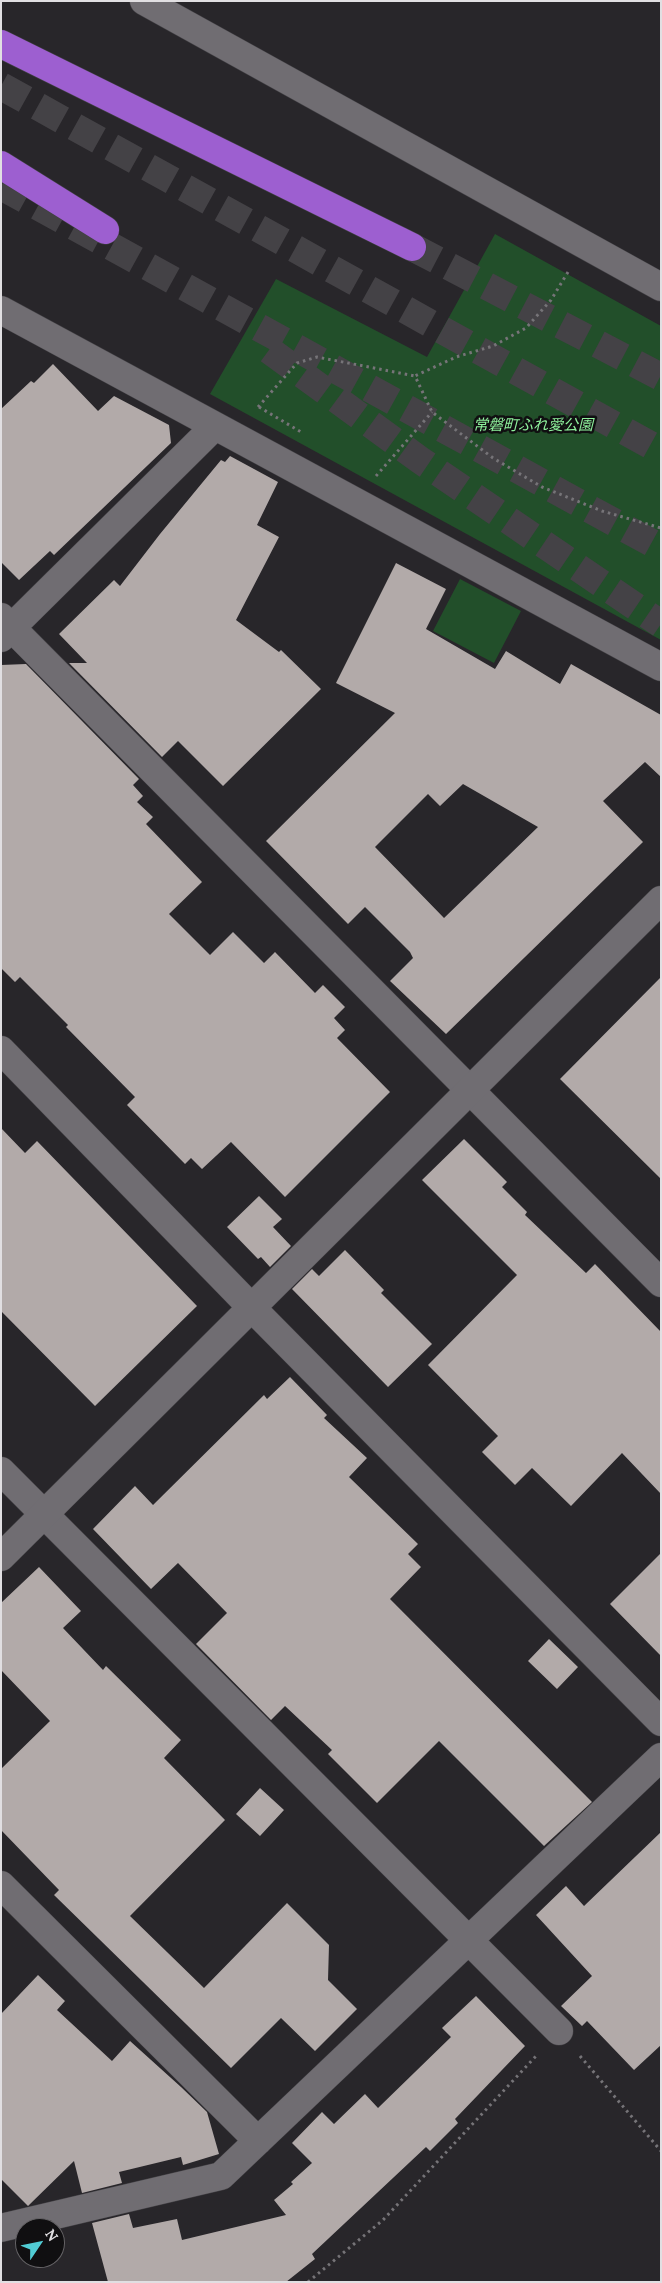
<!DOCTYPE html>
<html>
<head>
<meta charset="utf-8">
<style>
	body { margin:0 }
	#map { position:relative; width:662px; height:2283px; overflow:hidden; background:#28262a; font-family:Lora,serif }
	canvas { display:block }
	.frame { position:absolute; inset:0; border:2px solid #e1dfe2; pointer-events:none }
	.north { position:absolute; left:15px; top:2218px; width:50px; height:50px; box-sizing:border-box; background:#100f11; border:1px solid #646265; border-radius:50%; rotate:56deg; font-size:14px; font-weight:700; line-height:20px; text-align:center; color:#e1dfe2 }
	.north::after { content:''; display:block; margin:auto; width:18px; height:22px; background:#51ccd4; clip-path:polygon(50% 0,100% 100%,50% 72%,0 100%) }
</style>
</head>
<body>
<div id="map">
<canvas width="662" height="2283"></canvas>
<div class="frame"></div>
<div class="north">N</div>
</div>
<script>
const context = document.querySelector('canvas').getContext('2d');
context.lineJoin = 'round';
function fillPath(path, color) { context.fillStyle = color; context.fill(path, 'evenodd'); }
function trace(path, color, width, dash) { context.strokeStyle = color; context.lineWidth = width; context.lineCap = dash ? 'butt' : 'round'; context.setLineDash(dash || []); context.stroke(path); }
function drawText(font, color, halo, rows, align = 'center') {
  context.font = font + ' Lora,"Noto Sans JP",serif'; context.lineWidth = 5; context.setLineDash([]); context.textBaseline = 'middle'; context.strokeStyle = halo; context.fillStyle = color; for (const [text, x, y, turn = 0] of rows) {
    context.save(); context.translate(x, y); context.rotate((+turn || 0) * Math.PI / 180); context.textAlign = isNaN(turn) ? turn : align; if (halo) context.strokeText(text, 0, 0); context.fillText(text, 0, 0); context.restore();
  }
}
fillPath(new Path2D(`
	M 495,234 L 661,326 L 661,640 L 210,394 L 276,279 L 427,357 Z
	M 460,579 L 521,611 L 494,663 L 433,631 Z`), '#224f2a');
fillPath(new Path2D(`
	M 53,364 L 98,411 L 114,396 L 169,425 L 171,443 L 54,555 L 50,551 L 19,580 L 1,562 L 1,409 L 31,381 L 34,383 Z
	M 230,456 L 278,482 L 257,525 L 279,537 L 236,620 L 279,652 L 281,650 L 321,689 L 223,786 L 178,741 L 162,757 L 69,663 L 87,663 L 59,634 L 114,580 L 120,586 L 160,534 L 221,460 L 225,462 Z
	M 396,563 L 446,589 L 426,629 L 495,669 L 506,651 L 560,684 L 571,664 L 661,715 L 661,777 L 645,762 L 603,801 L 643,842 L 446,1034 L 390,981 L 413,958 L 410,952 L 365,907 L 348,924 L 266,841 L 395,713 L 336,683 ZM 463,784 L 538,827 L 444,918 L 375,847 L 428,794 L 440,806 Z
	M 26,664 L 139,779 L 133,785 L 143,796 L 137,802 L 153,817 L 146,824 L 202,882 L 169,914 L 210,955 L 233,932 L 264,963 L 275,952 L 315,993 L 323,985 L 345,1007 L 334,1018 L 345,1030 L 337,1038 L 390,1092 L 285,1197 L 231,1142 L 202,1169 L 191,1158 L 185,1164 L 127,1105 L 135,1097 L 66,1027 L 68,1025 L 20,977 L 15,982 L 1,968 L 1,665 Z
	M 661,977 L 661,1179 L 560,1079 Z
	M 1,1128 L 25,1153 L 37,1141 L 197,1306 L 95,1406 L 1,1311 Z
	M 464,1139 L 507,1182 L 502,1187 L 527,1212 L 525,1215 L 586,1273 L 595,1264 L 661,1332 L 661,1494 L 622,1453 L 571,1506 L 532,1468 L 515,1485 L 482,1452 L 498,1436 L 428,1365 L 517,1275 L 422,1180 Z
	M 259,1196 L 282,1219 L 273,1227 L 291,1246 L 270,1267 L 261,1257 L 258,1259 L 227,1227 Z
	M 345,1250 L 384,1290 L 381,1293 L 432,1344 L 388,1387 L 292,1289 L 312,1269 L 319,1276 Z
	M 290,1377 L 327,1415 L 324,1418 L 367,1458 L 349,1477 L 418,1544 L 408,1554 L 421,1567 L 390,1599 L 592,1802 L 544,1846 L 439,1741 L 377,1803 L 328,1754 L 332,1750 L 285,1706 L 271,1720 L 196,1644 L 227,1613 L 178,1563 L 151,1589 L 93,1529 L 135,1486 L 153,1505 L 264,1395 L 267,1399 Z
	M 661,1553 L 661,1656 L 610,1604 Z
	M 39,1567 L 81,1611 L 63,1628 L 103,1670 L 106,1666 L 181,1740 L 164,1758 L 225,1820 L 130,1916 L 204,1988 L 287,1903 L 329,1945 L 328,1980 L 357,2009 L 315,2051 L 281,2018 L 231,2068 L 54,1895 L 59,1890 L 1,1830 L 1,1769 L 50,1721 L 1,1670 L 1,1603 Z
	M 549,1639 L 578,1667 L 557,1689 L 528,1661 Z
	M 260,1788 L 284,1810 L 260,1836 L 236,1814 Z
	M 661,1832 L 661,2045 L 634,2070 L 587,2021 L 582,2026 L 561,2006 L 592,1976 L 536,1915 L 566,1886 L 584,1906 Z
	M 38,1975 L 65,2001 L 57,2010 L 112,2061 L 130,2041 L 181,2087 L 207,2112 L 219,2154 L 183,2165 L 181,2157 L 119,2172 L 122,2183 L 82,2193 L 74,2161 L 28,2206 L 1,2179 L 1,2014 Z
	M 476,1996 L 525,2046 L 455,2119 L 458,2123 L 430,2151 L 426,2147 L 312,2254 L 315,2259 L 286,2282 L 108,2282 L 92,2223 L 129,2214 L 133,2228 L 177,2219 L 182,2240 L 286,2215 L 274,2200 L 293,2184 L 291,2182 L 312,2163 L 292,2143 L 322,2112 L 334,2124 L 365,2094 L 378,2108 L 451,2037 L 442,2028 Z`), '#b2aaa9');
trace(new Path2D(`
	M 1,86 L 661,451
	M 1,186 L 661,548
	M 412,247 L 661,377
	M 269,350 L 420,460 L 661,624`), '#444246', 28, [28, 14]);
const street = new Path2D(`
	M 144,1 L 661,287
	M 1,310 L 661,667
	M 1,617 L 661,1283
	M 1,638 L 215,426
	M 1,1471 L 559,2031
	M 1,1885 L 258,2141
	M 1,2228 L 221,2176 L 661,1757`);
const secondary = new Path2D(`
	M 1,1050 L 252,1308 L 661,1722
	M 1,1557 L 661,900`);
const highway = new Path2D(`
	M 1,44 L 412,247
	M 1,165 L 105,230`);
trace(street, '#434145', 29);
trace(secondary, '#434145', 29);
trace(highway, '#434145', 29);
trace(new Path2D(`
	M 568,272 L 551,300 L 526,328 L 493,346 L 456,357 L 415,376 L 432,412 L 493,458 L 542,487 L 602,511 L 661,528
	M 258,407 L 297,363 L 317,357 L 415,376
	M 259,407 L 301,432
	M 376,476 L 432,412
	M 580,2056 L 661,2151
	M 308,2282 L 383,2220 L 536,2056`), '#767478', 3, [2.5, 4]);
trace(street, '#706d72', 28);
trace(secondary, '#706d72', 28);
trace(highway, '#9d5fd0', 28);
drawText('italic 15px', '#8ff29d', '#100f11', [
	["常磐町ふれ愛公園",533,426]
]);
</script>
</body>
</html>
